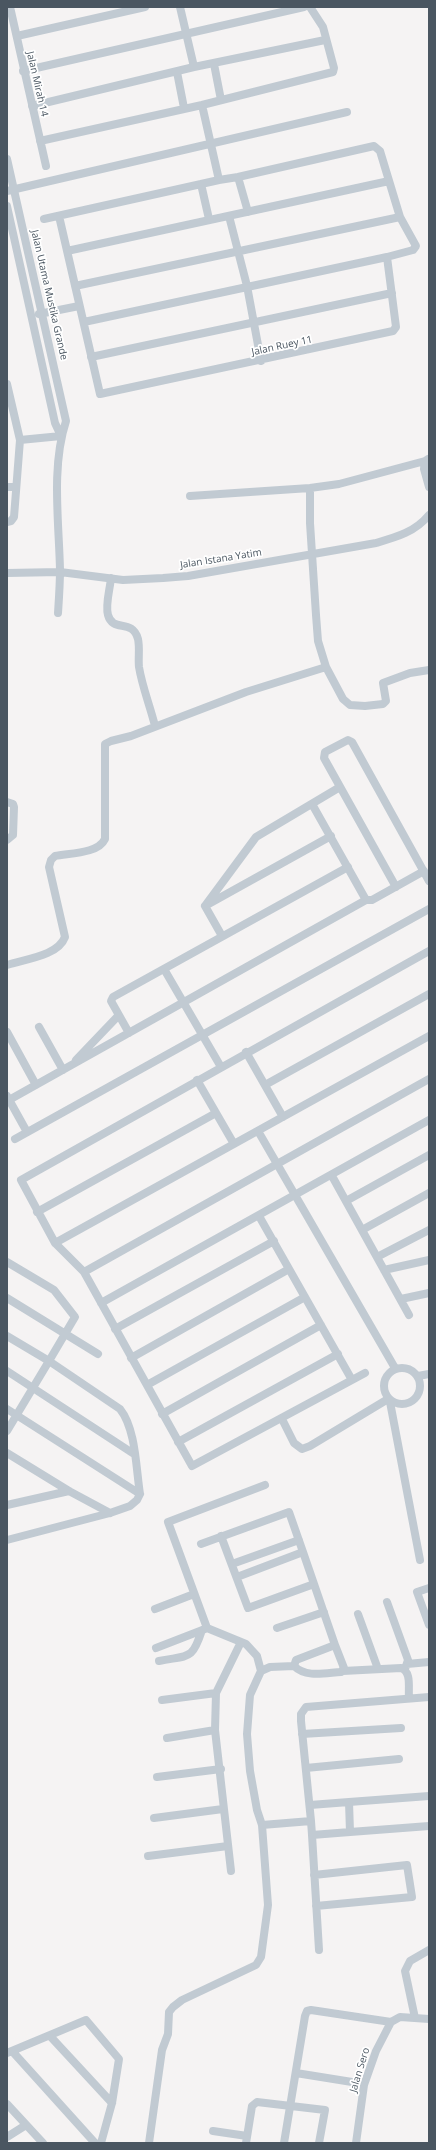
<!DOCTYPE html>
<html>
<head>
<meta charset="utf-8">
<style>
	body { margin:0 }
	#map { position:relative; width:436px; height:2150px; overflow:hidden; background:#f5f3f3; font-family:"Open Sans",sans-serif }
	canvas { display:block }
	.frame { position:absolute; inset:0; border:8px solid #4a5661; pointer-events:none }
</style>
</head>
<body>
<div id="map">
<canvas width="436" height="2150"></canvas>
<div class="frame"></div>
</div>
<script>
const context = document.querySelector('canvas').getContext('2d');
context.lineJoin = 'round';
function trace(path, color, width, dash) { context.strokeStyle = color; context.lineWidth = width; context.lineCap = dash ? 'butt' : 'round'; context.setLineDash(dash || []); context.stroke(path); }
function drawText(font, color, halo, rows, align = 'center') {
  context.font = font + ' "Open Sans",sans-serif'; context.lineWidth = 3.5; context.setLineDash([]); context.textBaseline = 'middle'; context.strokeStyle = halo; context.fillStyle = color; for (const [text, x, y, turn = 0] of rows) {
    context.save(); context.translate(x, y); context.rotate((+turn || 0) * Math.PI / 180); context.textAlign = isNaN(turn) ? turn : align; if (halo) context.strokeText(text, 0, 0); context.fillText(text, 0, 0); context.restore();
  }
}
trace(new Path2D(`
	M 10,7 L 46,166
	M 180,7 L 194,67
	M 17,36 L 145,7
	M 214,64 L 221,100
	M 23,71 L 304,7
	M 177,72 L 184,108
	M 202,105 L 219,180
	M 32,106 L 194,67 L 325,40
	M 40,141 L 202,105 L 333,72 L 334,68 L 323,27 L 310,7
	M 7,159 L 66,421 C 51,467 59,522 60,570 C 60,584 59,598 58,613
	M 238,177 L 248,212
	M 201,184 L 209,219
	M 7,191 L 347,112
	M 7,206 L 55,423 L 61,436
	M 59,216 L 100,394 L 393,331 L 396,327 L 387,257
	M 229,216 L 247,286 L 261,361
	M 44,219 L 219,180 L 238,177 L 374,146 L 380,151 L 400,217 L 416,246 L 413,250 L 387,257 L 84,322
	M 67,251 L 389,181
	M 75,286 L 400,217
	M 39,314 L 79,306
	M 91,357 L 392,293
	M 7,384 L 20,440 L 14,517 L 11,521 L 7,522
	M 20,440 L 61,436
	M 428,459 L 425,461 L 424,469 L 429,487
	M 7,487 L 16,487
	M 310,488 L 310,523 L 316,615 L 318,641 L 326,667 L 343,699 L 350,705 L 365,706 L 383,704 L 386,701 L 383,683 L 410,673 L 429,670
	M 190,496 L 310,488 L 339,484 L 425,461
	M 7,573 L 60,572 L 123,580 L 163,578 L 188,576 L 376,543 C 397,537 415,532 429,515
	M 111,578 C 110,589 105,605 108,615 C 113,633 132,618 138,639 C 140,648 138,658 139,667 C 142,686 150,706 155,726
	M 7,802 L 13,804 L 14,807 L 13,835 L 7,840
	M 312,804 L 366,900 L 372,900 L 424,871
	M 396,887 L 324,758 L 325,752 L 348,740 L 352,742 L 429,881
	M 205,906 L 256,837 L 340,787
	M 222,936 L 205,906 L 331,836
	M 7,965 C 25,959 58,956 65,937 L 49,867 L 51,860 L 55,856 C 69,853 98,854 105,839 L 105,744 L 111,741 L 131,736 L 246,692 L 326,667
	M 164,969 L 221,1067
	M 39,1027 L 63,1070
	M 7,1032 L 36,1085
	M 129,1033 L 111,1001 L 113,997 L 348,867
	M 246,1052 L 283,1117
	M 76,1060 L 118,1016
	M 197,1080 L 234,1144
	M 265,1085 L 429,994
	M 7,1096 L 27,1132
	M 9,1100 L 366,900
	M 258,1131 L 395,1368
	M 15,1139 L 429,909
	M 332,1176 L 409,1315
	M 346,1201 L 429,1155
	M 37,1212 L 216,1113
	M 259,1216 L 352,1380
	M 362,1230 L 429,1193
	M 55,1243 L 429,1036
	M 377,1257 L 429,1230
	M 7,1262 L 54,1290 L 75,1317 L 49,1361 L 7,1336
	M 384,1270 L 429,1260
	M 84,1272 L 429,1079
	M 7,1298 L 98,1354
	M 401,1299 L 429,1293
	M 101,1303 L 429,1120
	M 115,1329 L 274,1241
	M 131,1358 L 289,1269
	M384 1386a18 18 0 1 1 36 0a18 18 0 1 1-36 0Z
	M 7,1371 L 134,1454
	M 365,1373 L 192,1466 L 84,1272 L 55,1243 L 21,1180 L 429,951
	M 418,1376 L 429,1374
	M 147,1385 L 305,1297
	M 390,1402 L 420,1560
	M 7,1409 L 140,1494
	M 162,1414 L 321,1325
	M 282,1419 L 294,1443 L 302,1449 L 310,1446 L 388,1399
	M 7,1431 L 49,1361 L 120,1409 C 136,1429 136,1469 140,1494 L 137,1500 L 130,1506 L 110,1513 L 7,1540
	M 178,1442 L 338,1354
	M 7,1453 L 69,1491 L 110,1513
	M 7,1505 L 69,1491
	M 221,1536 L 248,1608 L 314,1584
	M 201,1544 L 289,1512 L 303,1552
	M 232,1564 L 299,1540
	M 237,1577 L 303,1552 L 335,1645
	M 429,1588 L 417,1592 L 429,1625
	M 387,1602 L 408,1660 L 405,1669
	M 155,1609 L 194,1594
	M 358,1614 L 378,1669
	M 277,1628 L 324,1612
	M 156,1648 L 205,1629
	M 159,1661 C 189,1655 192,1661 202,1630
	M 407,1664 L 429,1662
	M 261,1671 L 257,1656 L 246,1644 L 207,1628 L 168,1522 L 265,1485
	M 343,1671 L 401,1668 C 412,1672 408,1688 409,1698
	M 162,1700 L 216,1693
	M 302,1734 L 401,1728
	M 167,1738 L 215,1730
	M 306,1768 L 399,1759
	M 157,1777 L 221,1769
	M 349,1802 L 429,1796
	M 310,1805 L 349,1802 L 350,1832 L 312,1835 L 311,1821
	M 154,1818 L 223,1809
	M 262,1825 L 311,1821 L 301,1721 L 301,1714 L 306,1707 L 429,1697
	M 350,1832 L 429,1826
	M 312,1835 L 319,1950
	M 148,1856 L 228,1846
	M 231,1871 L 215,1730 L 216,1693 L 241,1642
	M 314,1875 L 407,1865 L 412,1897 L 316,1906
	M 415,2018 L 405,1971 L 410,1961 L 429,1950
	M 50,2036 L 112,2103
	M 12,2051 L 95,2143
	M 7,2053 L 86,2020 L 119,2059 L 112,2103 L 101,2143
	M 296,2073 L 352,2082
	M 7,2104 L 43,2143
	M 213,2131 L 247,2136
	M 7,2137 L 26,2125
	M 149,2143 L 162,2050 L 168,2034 L 169,2012 L 173,2007 L 182,2000 L 256,1965 L 261,1957 L 268,1905 L 262,1825 L 257,1810 L 250,1771 L 247,1734 L 250,1695 L 261,1671 L 270,1667 L 294,1666 C 306,1678 325,1673 341,1672 L 344,1668 L 335,1645 L 296,1660 L 294,1666
	M 246,2143 L 252,2106 L 257,2102 L 325,2110 L 319,2143
	M 284,2143 L 305,2016 L 307,2011 L 311,2010 L 391,2022
	M 356,2143 L 364,2085 L 376,2051 L 391,2022 L 400,2017 L 429,2019`), '#c1cad2', 8);
drawText('10px', '#4a5661', '#fff', [
	["Jalan Mirah 14",37,84,77],
	["Jalan Utama Mustika Grande",49,295,77],
	["Jalan Ruey 11",282,346,-12],
	["Jalan Istana Yatim",221,559,-9],
	["Jalan Sero",360,2070,-73]
]);
</script>
</body>
</html>
